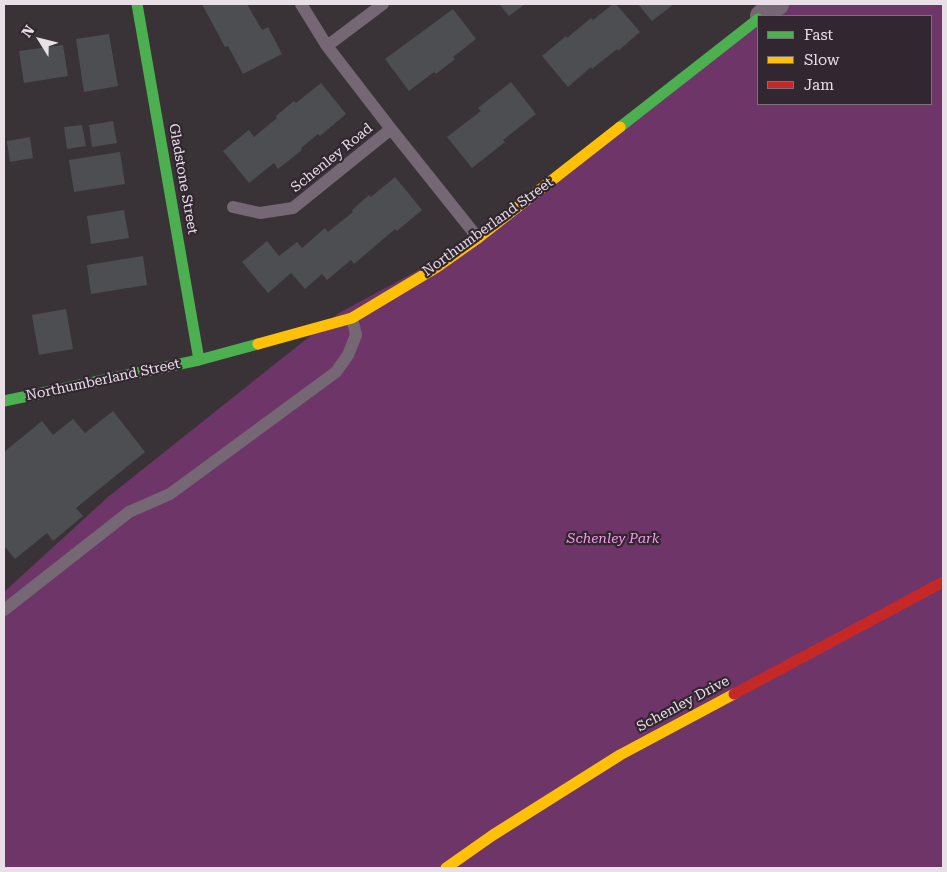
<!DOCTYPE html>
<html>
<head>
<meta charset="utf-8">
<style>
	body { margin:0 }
	#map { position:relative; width:947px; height:872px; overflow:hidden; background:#393338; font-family:"Roboto Serif",serif }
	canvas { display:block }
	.frame { position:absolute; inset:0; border:5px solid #e8e0e6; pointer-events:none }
	.legend { position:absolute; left:757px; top:15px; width:175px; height:90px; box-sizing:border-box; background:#322630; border:1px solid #7b7079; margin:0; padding:6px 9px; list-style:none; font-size:15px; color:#e8e0e6 }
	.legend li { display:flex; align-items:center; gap:10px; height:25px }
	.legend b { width:25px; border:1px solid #7b7079 }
	.north { position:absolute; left:15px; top:15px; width:50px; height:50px; -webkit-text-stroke:4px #322630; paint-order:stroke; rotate:306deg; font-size:14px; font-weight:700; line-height:20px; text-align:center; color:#e8e0e6 }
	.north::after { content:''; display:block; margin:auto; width:18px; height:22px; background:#e8e0e6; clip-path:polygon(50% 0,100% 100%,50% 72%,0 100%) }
</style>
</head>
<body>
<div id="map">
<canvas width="947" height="872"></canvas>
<div class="frame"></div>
<ul class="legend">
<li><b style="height:6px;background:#4caf50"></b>Fast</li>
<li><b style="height:6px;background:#ffc107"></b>Slow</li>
<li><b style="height:6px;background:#c62828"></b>Jam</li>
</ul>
<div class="north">N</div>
</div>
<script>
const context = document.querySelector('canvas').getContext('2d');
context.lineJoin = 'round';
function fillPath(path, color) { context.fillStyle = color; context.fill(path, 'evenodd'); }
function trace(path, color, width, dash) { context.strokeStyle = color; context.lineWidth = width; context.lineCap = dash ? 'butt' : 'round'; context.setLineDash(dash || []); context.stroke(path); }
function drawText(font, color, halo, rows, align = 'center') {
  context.font = font + ' "Roboto Serif",serif'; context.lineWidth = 4.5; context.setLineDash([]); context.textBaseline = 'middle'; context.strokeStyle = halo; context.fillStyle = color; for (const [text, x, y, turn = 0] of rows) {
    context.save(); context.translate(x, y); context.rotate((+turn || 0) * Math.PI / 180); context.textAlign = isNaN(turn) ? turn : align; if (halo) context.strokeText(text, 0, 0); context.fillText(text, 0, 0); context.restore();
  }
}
fillPath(new Path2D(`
	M 777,4 L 943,4 L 943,868 L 4,868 L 4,592 L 108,497 L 339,313 L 478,238 L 758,19 L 758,104 L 931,104 L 931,16 L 762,16 Z`), '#6e3668');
fillPath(new Path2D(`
	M 202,4 L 247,4 L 262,30 L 268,27 L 282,54 L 243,74 L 228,46 L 225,47 Z
	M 499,4 L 525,4 L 509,16 Z
	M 613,4 L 616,4 L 640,32 L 618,51 L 617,49 L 592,69 L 591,67 L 568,87 L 542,56 L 566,36 L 567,38 L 591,18 L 593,20 Z
	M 638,4 L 674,4 L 652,21 Z
	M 453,9 L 476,39 L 453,57 L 455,59 L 436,74 L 434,72 L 409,91 L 385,59 Z
	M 109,34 L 118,86 L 84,92 L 76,39 Z
	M 63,45 L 68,76 L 24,83 L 19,51 Z
	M 511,82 L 536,114 L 503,140 L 505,142 L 472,168 L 447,137 L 481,111 L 478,108 Z
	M 321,83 L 346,114 L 320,136 L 318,134 L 301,148 L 302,150 L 278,169 L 274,163 L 249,183 L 223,151 L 249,130 L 254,137 L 277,118 L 276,116 L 294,101 L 296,103 Z
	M 113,121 L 117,143 L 92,147 L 89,125 Z
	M 82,125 L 86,146 L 67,149 L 64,127 Z
	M 30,137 L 33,158 L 10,162 L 7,141 Z
	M 120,152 L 125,184 L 74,192 L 69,160 Z
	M 395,177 L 422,210 L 397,231 L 395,229 L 354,264 L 351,260 L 327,280 L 322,274 L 305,289 L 291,273 L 268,293 L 242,262 L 267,241 L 279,256 L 297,242 L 302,248 L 325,228 L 328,232 L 353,212 L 352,210 L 369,195 L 371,197 Z
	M 124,210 L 129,238 L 91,244 L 87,216 Z
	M 143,256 L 147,285 L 91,294 L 87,265 Z
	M 66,309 L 73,349 L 39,355 L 32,315 Z
	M 113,411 L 145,452 L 76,508 L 83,516 L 53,541 L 47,533 L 15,559 L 5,547 L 4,548 L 4,452 L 42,421 L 53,435 L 73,419 L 85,433 Z`), '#4d4e51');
trace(new Path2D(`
	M 301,4 L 327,46 L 391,129 L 478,238
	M 327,46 L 383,4
	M 233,207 L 260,213 L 293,208 L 391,129
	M 4,610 L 129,512 L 170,494 L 336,372 L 348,355 L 356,335 L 352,318`), '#756774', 12);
trace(new Path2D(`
	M 762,16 L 777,4`), '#756774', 24);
trace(new Path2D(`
	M 137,4 L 199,360
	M 620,127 L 758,19
	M 4,401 L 199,360 L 258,344`), '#4caf50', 11);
trace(new Path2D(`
	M 258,344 L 352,318 L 437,267 L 478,238 L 620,127
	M 446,868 L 493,835 L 620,755 L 734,694`), '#ffc107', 11);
trace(new Path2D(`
	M 734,694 L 943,582`), '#c62828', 11);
drawText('14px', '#e8e0e6', '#322630', [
	["Schenley Road",332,158,-39],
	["Gladstone Street",183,179,80],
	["Northumberland Street",488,227,-36],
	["Northumberland Street",103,380,-12],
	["Schenley Drive",683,704,-28]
]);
drawText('italic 14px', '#f79beb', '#322630', [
	["Schenley Park",613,539]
]);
</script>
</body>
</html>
